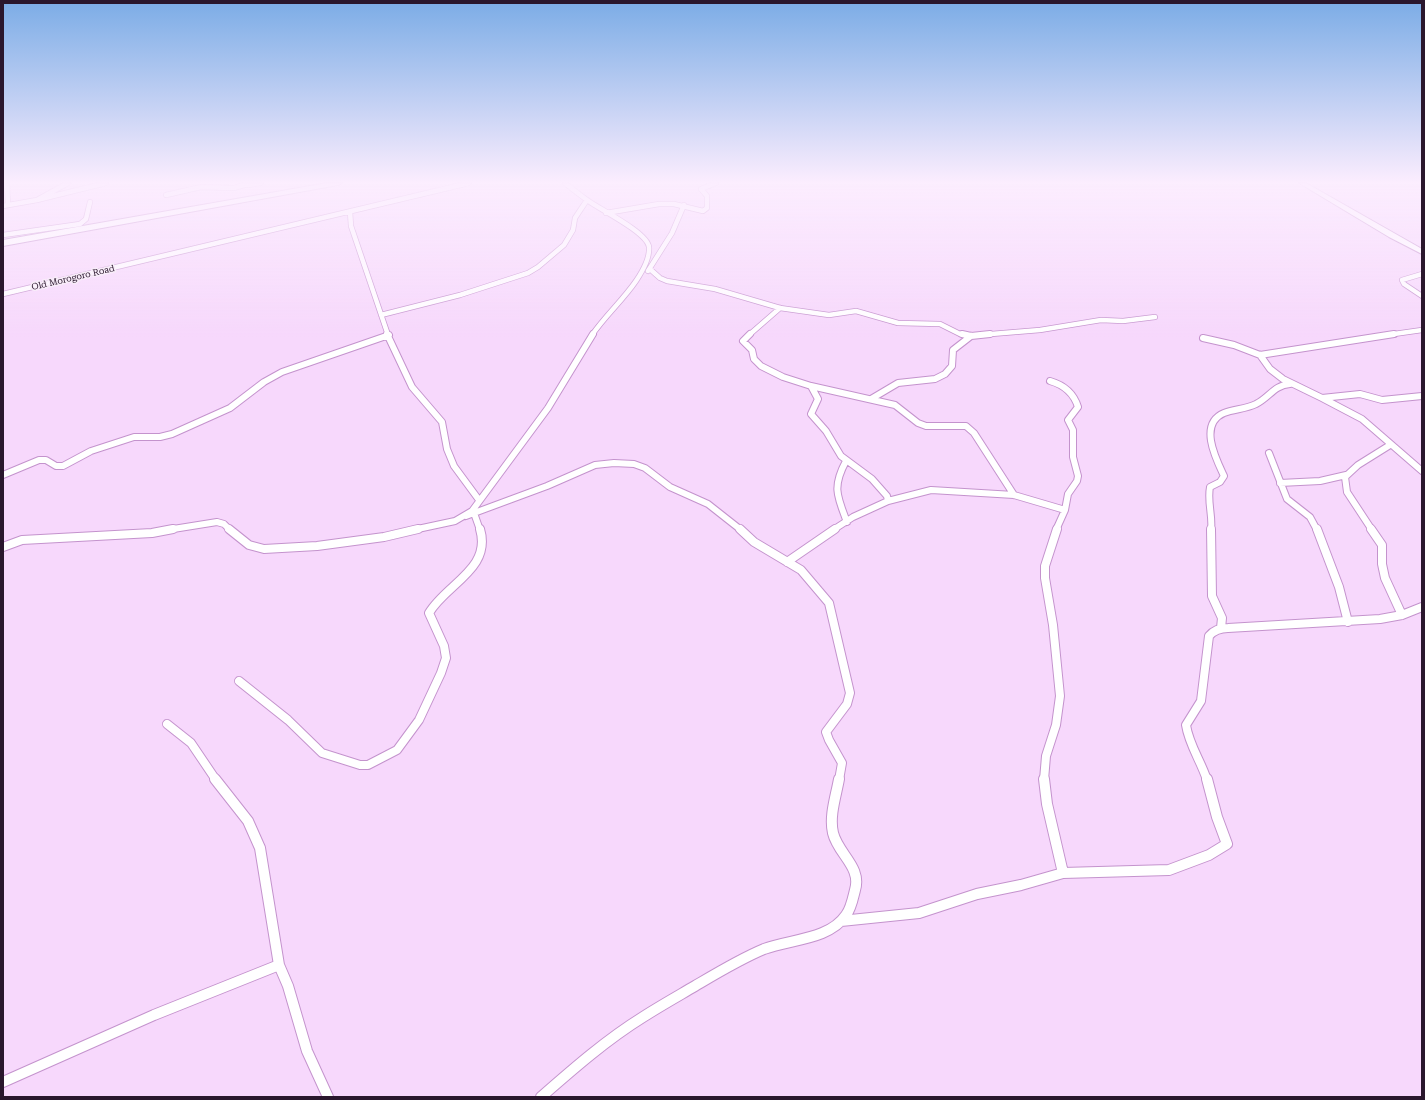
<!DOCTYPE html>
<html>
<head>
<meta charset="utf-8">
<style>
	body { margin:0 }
	#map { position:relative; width:1425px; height:1100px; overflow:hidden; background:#f7d8fc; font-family:"Roboto Serif",serif }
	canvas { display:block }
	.frame { position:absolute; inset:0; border:4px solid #2a172d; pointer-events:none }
</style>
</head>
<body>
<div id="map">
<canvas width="1425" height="1100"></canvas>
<div class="frame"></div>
</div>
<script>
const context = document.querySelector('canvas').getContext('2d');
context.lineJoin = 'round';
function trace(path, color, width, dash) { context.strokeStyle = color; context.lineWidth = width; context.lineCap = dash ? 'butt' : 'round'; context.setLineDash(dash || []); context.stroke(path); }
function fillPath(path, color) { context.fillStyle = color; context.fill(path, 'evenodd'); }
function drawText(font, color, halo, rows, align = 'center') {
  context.font = font + ' "Roboto Serif",serif'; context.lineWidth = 3; context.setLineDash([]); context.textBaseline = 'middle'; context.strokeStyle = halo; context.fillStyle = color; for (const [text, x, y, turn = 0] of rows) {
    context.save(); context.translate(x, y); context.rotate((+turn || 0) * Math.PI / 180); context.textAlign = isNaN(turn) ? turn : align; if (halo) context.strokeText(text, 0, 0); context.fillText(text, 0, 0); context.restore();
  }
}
const streetFar3 = new Path2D(`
	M 7,183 L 8,205
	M 565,183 C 572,189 579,194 587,200 C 599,209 647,232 649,247 C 650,257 642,272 636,281 C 623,300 605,316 592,335
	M 248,185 L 261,183
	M 166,195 L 201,187 L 234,188 L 251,183
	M 37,200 L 106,183
	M 3,206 L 37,200 L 68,183
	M 350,212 L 351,226 L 388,335
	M 606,213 L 659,204 L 674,204 L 703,211 L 707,208 L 707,196 L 701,189 L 716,183
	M 3,235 L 80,224 L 86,219 L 90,202
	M 651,270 L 660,278 L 667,281 L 715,289 L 780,308 L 829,315 L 856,311 L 898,323 L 940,324 L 960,334 L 967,335
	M 648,271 L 672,233 L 684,205
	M 1422,274 L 1402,280 L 1404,284 L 1422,296
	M 3,294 L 469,183
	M 381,315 L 460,295 L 528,273 L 538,267 L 564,245 L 573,230 L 575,218 L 587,200
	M 749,335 L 780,308
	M 979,335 L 1040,330 L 1101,320 L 1123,321 L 1155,317
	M 1387,335 L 1422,330`);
const streetFar2 = new Path2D(`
	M 387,334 L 412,387 L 442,422 L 447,449 L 454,466 L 479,500
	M 750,334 L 743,341 L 752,350 L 754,359 L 761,366 L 783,377 L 811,386 L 818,399 L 811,414 L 826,431 L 841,456 L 872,479 L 887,496 L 888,501
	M 962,334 L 971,336 L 990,334
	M 1203,338 L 1234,345 L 1260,355 L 1394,334
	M 1260,355 L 1270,369 L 1283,379 L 1322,398 L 1360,394 L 1382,400 L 1422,396
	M 1050,381 C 1064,385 1074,394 1078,407 L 1068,420 L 1073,430 L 1073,457 L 1078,476 L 1077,481 L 1068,494 L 1065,510 L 1056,530
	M 811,386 L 895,405 L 918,423 L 926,426 L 966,426 L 974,433 L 1014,495
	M 1322,398 L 1362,419 L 1422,471
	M 871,399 L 898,383 L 935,379 L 945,374 L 952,366 L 953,350 L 971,336
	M 1269,453 L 1287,499 L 1310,517 L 1317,530
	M 846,461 C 832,487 837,496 847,522
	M 3,475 L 39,460 L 46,460 L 56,466 L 63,466 L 91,451 L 134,437 L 160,437 L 172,434 L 230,408 L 264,382 L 282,372 L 389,335
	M 1280,483 L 1320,481 L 1346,475
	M 474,513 L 480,530
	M 466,516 L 547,486 L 595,465 L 614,463 L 634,464 L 645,468 L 670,487 L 708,504 L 741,530
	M 167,530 L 217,522 L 224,524 L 230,530
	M 413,530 L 455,521 L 472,511 L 548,408 L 593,334
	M 833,530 L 853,517 L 888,501 L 931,490 L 1014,495 L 1065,510
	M 1211,530 C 1213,516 1207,502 1210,487 L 1220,482 L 1224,476 C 1216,459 1198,424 1224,413 C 1234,409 1246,409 1256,404 C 1269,398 1274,385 1290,384
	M 1372,530 L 1347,492 L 1345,477 L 1358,465 L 1390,445`);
const streetFar1 = new Path2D(`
	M 229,529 L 249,545 L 264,549 L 317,546 L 384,537 L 418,529
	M 740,529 L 754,542 L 801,570 L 829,603 L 850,693 L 847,704 L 826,732 L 829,740 L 842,763 L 839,780
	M 1211,529 L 1212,596 L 1222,618 L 1221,628
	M 1317,529 L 1339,587 L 1348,622
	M 1371,529 L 1382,545 L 1382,564 L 1385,578 L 1402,615
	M 3,547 L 22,540 L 152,533 L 173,529
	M 787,562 L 835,529
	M 239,681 L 288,720 L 322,753 L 360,765 L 368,765 L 397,750 L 419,720 L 441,673 L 446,658 L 444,646 L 429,613 C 446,584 492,569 480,529
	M 167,724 L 191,743 L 216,780
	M 1044,780 L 1046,756 L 1056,725 L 1060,696 L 1053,625 L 1045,578 L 1045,566 L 1057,529
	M 1207,780 C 1201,761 1189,745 1186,725 L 1201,701 L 1209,636 C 1214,630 1220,628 1228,628 L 1380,619 L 1402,615 L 1422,607`);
const street = new Path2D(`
	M 215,779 L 248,821 L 260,848 L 279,965 L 288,986 L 307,1051 L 328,1097
	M 1044,779 L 1047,804 L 1063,873
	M 841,921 L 919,913 L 977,894 L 1021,885 L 1063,873 L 1169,870 L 1209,855 L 1227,844 L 1217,817 L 1207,779
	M 3,1082 L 154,1015 L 279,965
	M 541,1097 C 573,1069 606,1040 643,1017 C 660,1006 678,996 695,986 C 717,973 740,959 764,949 C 790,939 829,940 846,915 C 851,909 853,898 855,890 C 862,867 838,854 833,833 C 829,816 836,796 839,779`);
const secondary = new Path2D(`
	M 1299,183 L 1306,183 L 1422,249 L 1422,254 L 1389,237 Z`);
const highway = new Path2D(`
	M 327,183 L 342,183 L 338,185 L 3,246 L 3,240 Z`);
trace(streetFar3, '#c493cd', 6);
trace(streetFar2, '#c493cd', 8);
trace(streetFar1, '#c493cd', 10);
trace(street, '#c493cd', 12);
trace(secondary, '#c493cd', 2);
trace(highway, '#c493cd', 2);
trace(streetFar3, '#fff', 4.5);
trace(streetFar2, '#fff', 6);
trace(streetFar1, '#fff', 8);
trace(street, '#fff', 10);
fillPath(secondary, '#fff');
fillPath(highway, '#fff');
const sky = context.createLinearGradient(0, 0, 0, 337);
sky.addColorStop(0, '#7bace6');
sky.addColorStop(0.54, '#fbedfe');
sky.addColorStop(1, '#fbedfe00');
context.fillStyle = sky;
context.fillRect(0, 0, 1425, 337);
drawText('9px', '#2a172d', '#f8edf9', [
	["Old Morogoro Road",73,278,-13]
]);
</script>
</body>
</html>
